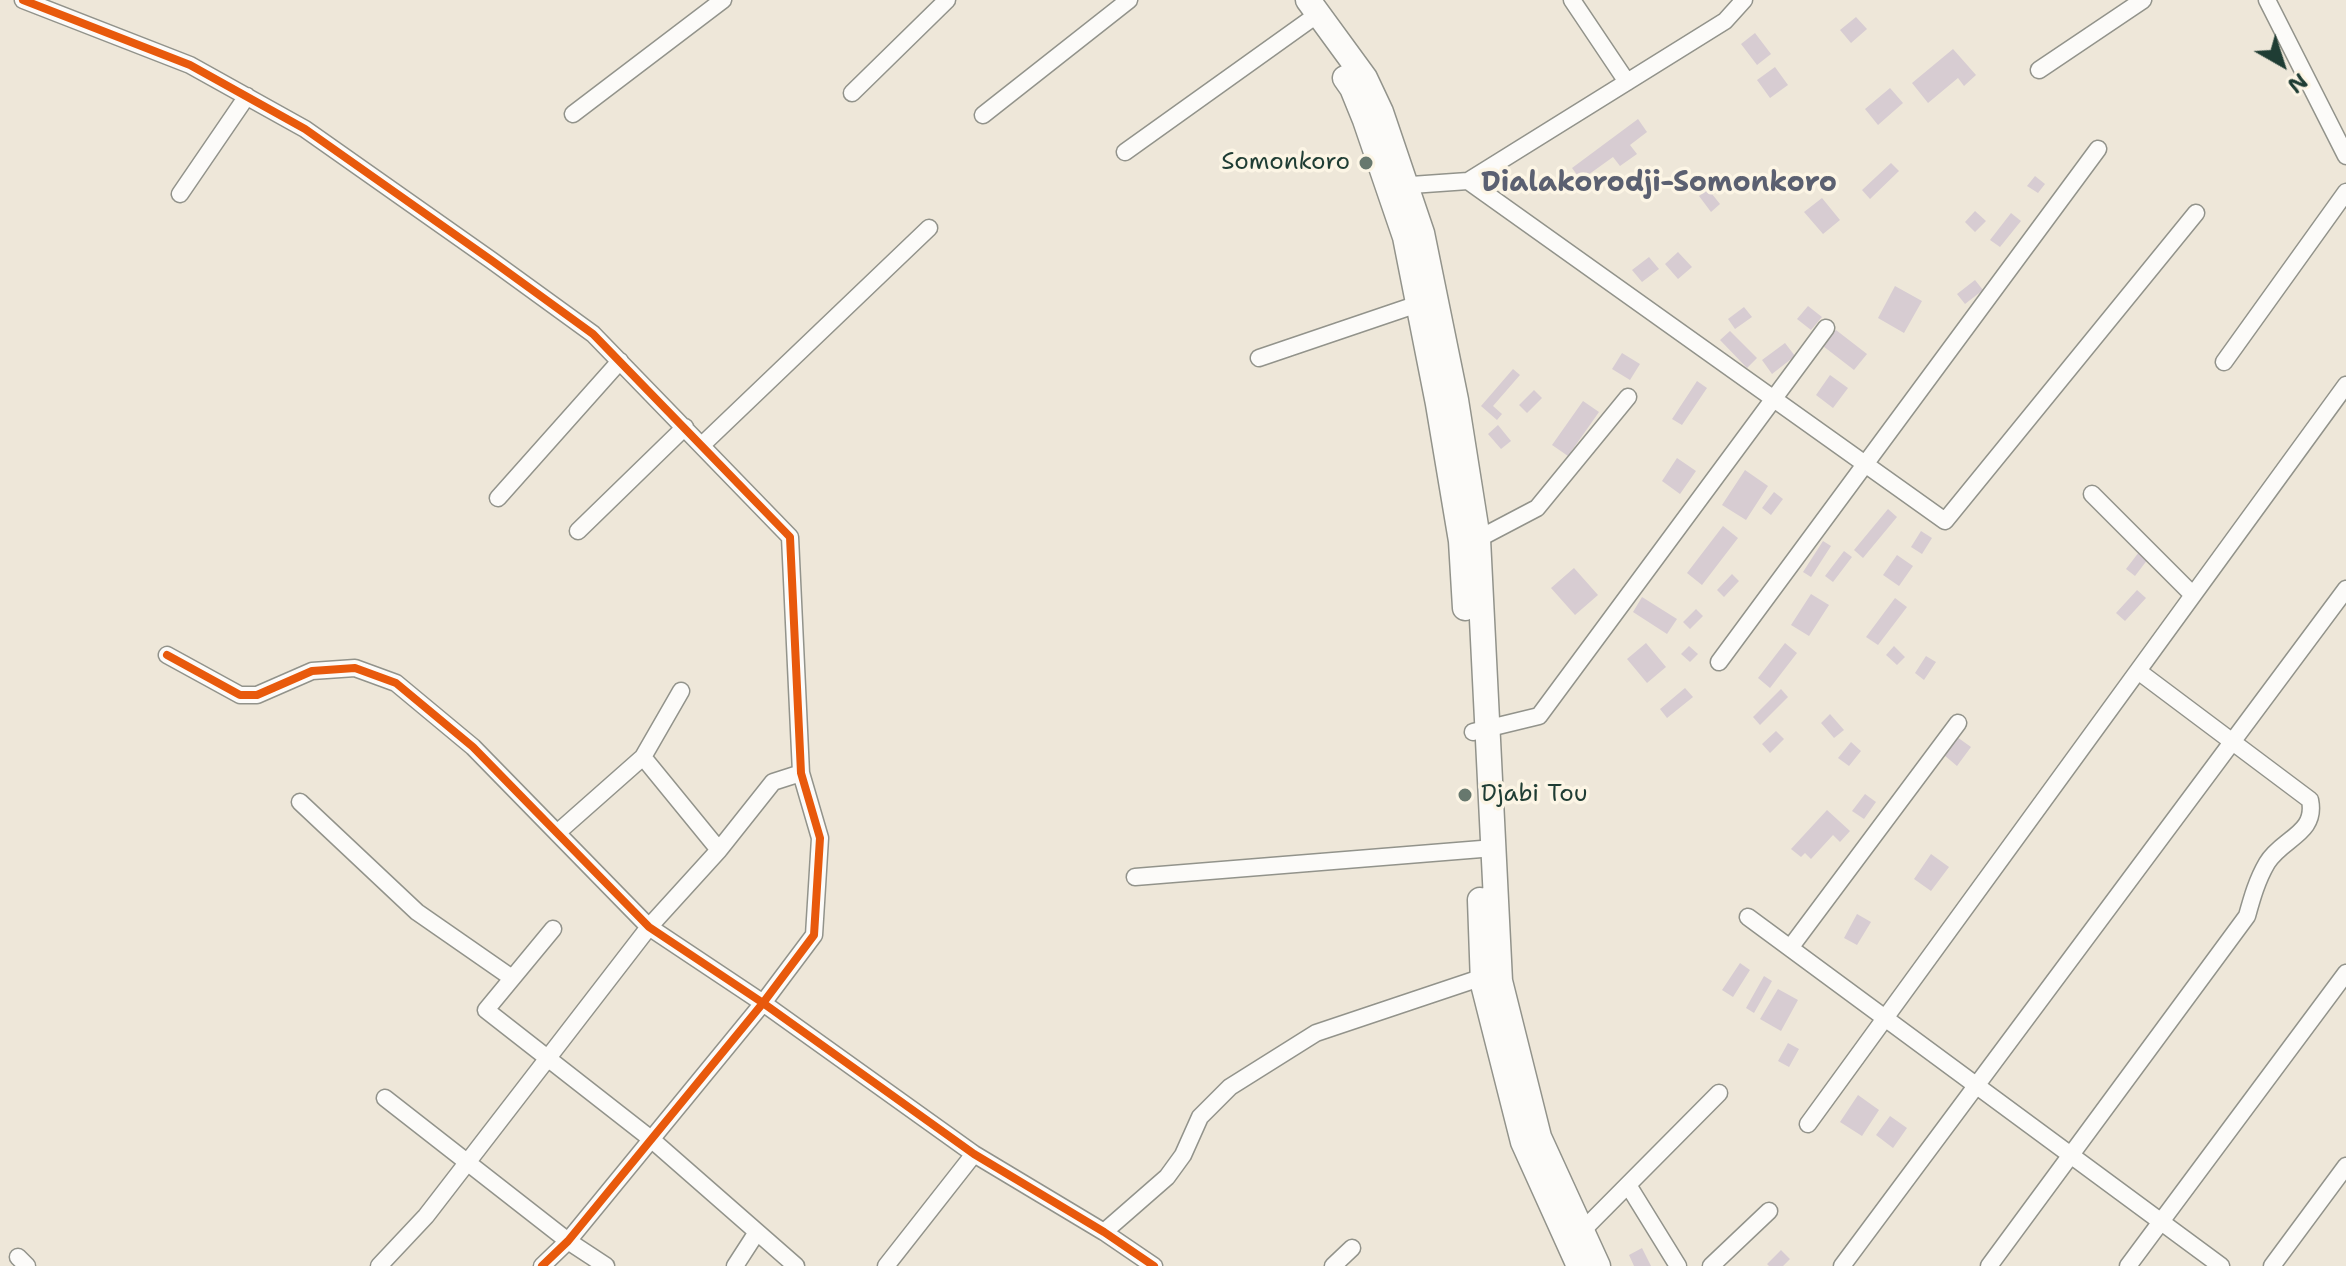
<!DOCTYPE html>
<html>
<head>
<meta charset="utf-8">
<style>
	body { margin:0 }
	#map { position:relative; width:2346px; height:1266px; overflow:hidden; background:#eee7d9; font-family:"Shantell Sans",sans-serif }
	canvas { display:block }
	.north { position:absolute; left:2242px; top:24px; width:80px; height:80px; -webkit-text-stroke:6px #fcf5e5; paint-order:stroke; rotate:141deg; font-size:22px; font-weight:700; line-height:32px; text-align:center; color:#1f3d34 }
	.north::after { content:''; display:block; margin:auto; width:28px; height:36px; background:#1f3d34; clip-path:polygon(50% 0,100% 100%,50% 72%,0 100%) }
</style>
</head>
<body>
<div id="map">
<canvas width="2346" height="1266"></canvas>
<div class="north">N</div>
</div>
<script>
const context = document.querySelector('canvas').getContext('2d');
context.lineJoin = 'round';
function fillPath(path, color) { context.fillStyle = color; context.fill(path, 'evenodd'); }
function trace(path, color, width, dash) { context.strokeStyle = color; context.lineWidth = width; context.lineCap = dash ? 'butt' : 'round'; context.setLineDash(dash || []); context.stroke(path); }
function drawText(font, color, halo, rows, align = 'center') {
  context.font = font + ' "Shantell Sans",sans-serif'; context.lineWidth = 7; context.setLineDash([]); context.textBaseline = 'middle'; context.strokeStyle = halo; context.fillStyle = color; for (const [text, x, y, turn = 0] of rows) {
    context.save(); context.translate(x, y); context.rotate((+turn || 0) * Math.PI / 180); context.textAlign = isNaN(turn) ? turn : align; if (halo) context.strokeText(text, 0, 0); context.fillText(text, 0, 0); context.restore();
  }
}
fillPath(new Path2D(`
	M 1856,17 L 1867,29 L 1851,43 L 1840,30 Z
	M 1755,33 L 1771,54 L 1757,65 L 1741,44 Z
	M 1953,49 L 1976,75 L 1964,86 L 1958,78 L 1928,103 L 1912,83 Z
	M 1775,67 L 1788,85 L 1770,98 L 1757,80 Z
	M 1890,88 L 1903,103 L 1878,125 L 1865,109 Z
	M 1638,119 L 1647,132 L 1630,145 L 1637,154 L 1620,166 L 1613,157 L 1581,180 L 1572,168 Z
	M 1891,163 L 1899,171 L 1870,199 L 1862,190 Z
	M 2035,176 L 2045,184 L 2038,193 L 2027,186 Z
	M 1708,189 L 1720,204 L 1711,212 L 1699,196 Z
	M 1822,198 L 1840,220 L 1823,234 L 1804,212 Z
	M 1975,211 L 1986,221 L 1975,232 L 1965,222 Z
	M 2011,213 L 2021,221 L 2000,247 L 1990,240 Z
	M 1678,252 L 1692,267 L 1678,279 L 1665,264 Z
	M 1649,257 L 1659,269 L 1642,282 L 1632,270 Z
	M 1975,280 L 1983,290 L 1965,304 L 1957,294 Z
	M 1895,286 L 1922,301 L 1904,333 L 1878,318 Z
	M 1808,306 L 1822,317 L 1811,330 L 1797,319 Z
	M 1744,307 L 1752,317 L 1735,329 L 1728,319 Z
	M 1836,330 L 1867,354 L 1854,370 L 1823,346 Z
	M 1730,331 L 1757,358 L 1747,368 L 1720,340 Z
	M 1785,343 L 1795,356 L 1772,374 L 1762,360 Z
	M 1622,353 L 1640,364 L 1630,380 L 1612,369 Z
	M 1513,369 L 1520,375 L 1493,406 L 1502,414 L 1497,420 L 1481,406 Z
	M 1830,375 L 1848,388 L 1833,408 L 1816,395 Z
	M 1697,381 L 1707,388 L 1682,425 L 1672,419 Z
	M 1534,390 L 1542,398 L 1527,413 L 1519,405 Z
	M 1583,401 L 1599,412 L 1568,456 L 1552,445 Z
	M 1498,425 L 1511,441 L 1501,449 L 1488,434 Z
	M 1677,458 L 1696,471 L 1680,494 L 1662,481 Z
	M 1745,470 L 1768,486 L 1746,520 L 1722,505 Z
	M 1774,492 L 1783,499 L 1771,515 L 1762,508 Z
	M 1888,509 L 1897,517 L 1863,558 L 1854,550 Z
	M 1723,526 L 1738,538 L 1702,585 L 1687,573 Z
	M 1921,531 L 1932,538 L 1922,554 L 1911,547 Z
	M 1823,541 L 1831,546 L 1811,577 L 1803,572 Z
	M 1844,551 L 1852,557 L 1833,582 L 1825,576 Z
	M 2139,552 L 2148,559 L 2135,576 L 2126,569 Z
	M 1897,555 L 1913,566 L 1899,586 L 1883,575 Z
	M 1574,568 L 1598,595 L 1575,615 L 1551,588 Z
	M 1732,574 L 1739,581 L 1724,597 L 1717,590 Z
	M 2137,590 L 2146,598 L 2125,621 L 2116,613 Z
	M 1811,594 L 1829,605 L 1809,636 L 1791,625 Z
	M 1642,597 L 1677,619 L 1667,634 L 1633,612 Z
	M 1895,598 L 1907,607 L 1878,645 L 1866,637 Z
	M 1696,609 L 1703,616 L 1690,629 L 1683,622 Z
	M 1646,643 L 1666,667 L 1647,683 L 1627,659 Z
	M 1785,643 L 1797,653 L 1770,688 L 1758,678 Z
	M 1689,646 L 1698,654 L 1690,662 L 1681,654 Z
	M 1894,646 L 1905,657 L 1897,665 L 1886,655 Z
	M 1926,656 L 1936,662 L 1924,680 L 1915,673 Z
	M 1685,688 L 1693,697 L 1667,718 L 1660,709 Z
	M 1781,689 L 1788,697 L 1760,725 L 1753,717 Z
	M 1830,714 L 1844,730 L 1834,738 L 1821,723 Z
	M 1776,731 L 1784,739 L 1770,753 L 1762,744 Z
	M 1957,737 L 1971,747 L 1957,766 L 1944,755 Z
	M 1851,742 L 1861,751 L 1849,766 L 1838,758 Z
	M 1865,794 L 1876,802 L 1864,819 L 1852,811 Z
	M 1827,810 L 1850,831 L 1840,842 L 1833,835 L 1811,859 L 1805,853 L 1801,857 L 1791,849 Z
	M 1931,854 L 1949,867 L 1931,891 L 1914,879 Z
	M 1857,914 L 1871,922 L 1857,945 L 1844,938 Z
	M 1740,963 L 1750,970 L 1733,997 L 1722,990 Z
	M 1764,976 L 1772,981 L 1754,1013 L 1746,1008 Z
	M 1778,989 L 1798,1000 L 1781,1031 L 1760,1019 Z
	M 1788,1043 L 1799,1049 L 1789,1067 L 1778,1061 Z
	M 1858,1095 L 1879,1110 L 1862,1136 L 1840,1122 Z
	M 1890,1116 L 1907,1128 L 1893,1148 L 1876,1135 Z
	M 1642,1248 L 1651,1266 L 1634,1266 L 1629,1255 Z
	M 1781,1250 L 1790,1259 L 1783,1266 L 1769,1266 L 1767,1264 Z`), '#d7ccd2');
const street = new Path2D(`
	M 23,0 L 190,65 L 305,129 L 491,260 L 593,334 L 790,537 L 801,773 L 820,838 L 814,935 L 763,1003 L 974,1154 L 1104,1232 L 1154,1266
	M 1572,0 L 1627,82
	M 2267,0 L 2346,156
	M 2039,70 L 2143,0
	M 852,93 L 947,0
	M 573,114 L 723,0
	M 983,115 L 1129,0
	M 1125,152 L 1318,14
	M 1468,181 L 1945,521 L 2196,213
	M 1397,186 L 1468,181 L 1725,21 L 1744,0
	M 180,194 L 247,96
	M 1259,358 L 1424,302
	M 2224,362 L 2346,192
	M 702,445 L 929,228
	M 2092,494 L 2193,595
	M 498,498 L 620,361
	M 578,531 L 685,427
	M 1470,540 L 1478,539 L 1537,508 L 1628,397
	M 167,655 L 240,695 L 257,695 L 312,671 L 355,668 L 396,683 L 473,747 L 649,927 L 763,1003 L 568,1241 L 542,1266
	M 1719,662 L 2098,149
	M 1473,732 L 1539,716 L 1826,328
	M 643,757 L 719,850
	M 300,802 L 417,912 L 512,978
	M 557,833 L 643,757 L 681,691
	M 1135,877 L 1494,848
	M 1748,917 L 2221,1266
	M 553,929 L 486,1010 L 651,1139 L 796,1266
	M 1790,948 L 1958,723
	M 385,1098 L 568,1241 L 606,1266
	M 1808,1124 L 2346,385
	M 1628,1185 L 1678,1266
	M 1104,1232 L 1167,1177 L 1183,1155 L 1200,1117 L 1230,1087 L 1316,1033 L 1489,975
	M 1576,1237 L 1719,1093
	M 18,1257 L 27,1266
	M 379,1266 L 426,1216 L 649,927 L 719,850 L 773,782 L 801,773
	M 735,1266 L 757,1232
	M 886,1266 L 974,1154
	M 1333,1266 L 1352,1248
	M 1711,1266 L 1769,1211
	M 1842,1266 L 2346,589
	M 1989,1266 L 2247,916 C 2252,898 2257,880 2267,863 C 2282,838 2317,834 2310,800 L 2138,671
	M 2128,1266 L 2346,973
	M 2272,1266 L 2346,1166`);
const secondary = new Path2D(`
	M 1308,0 L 1365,78 L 1381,112 L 1422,233 L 1456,400 L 1478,539 L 1500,981 L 1539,1137 L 1598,1266
	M 1345,78 L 1352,88 L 1365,120 L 1405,237 L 1438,404 L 1461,541 L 1465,608
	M 1480,900 L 1483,984 L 1523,1142 L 1579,1266`);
trace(street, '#92938b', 19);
trace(secondary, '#92938b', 27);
trace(street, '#fcfbf9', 16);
trace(secondary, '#fcfbf9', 24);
trace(new Path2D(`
	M 23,0 L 190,65 L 305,129 L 491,260 L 593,334 L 790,537 L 801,773 L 820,838 L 814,935 L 763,1003 L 974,1154 L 1104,1232 L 1154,1266
	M 167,655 L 240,695 L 257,695 L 312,671 L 355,668 L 396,683 L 473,747 L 649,927 L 763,1003 L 568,1241 L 542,1266`), '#e8590c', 8);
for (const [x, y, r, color] of [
	[1366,163,8,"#67786e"],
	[1465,795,8,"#67786e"]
]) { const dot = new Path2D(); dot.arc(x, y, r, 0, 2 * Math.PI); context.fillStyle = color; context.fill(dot); trace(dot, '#fcf5e5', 3); }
drawText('24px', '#1f3d34', '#fcf5e5', [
	["Somonkoro",1350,163],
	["Djabi Tou",1481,795,"left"]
], 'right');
drawText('bold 28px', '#5b6071', '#fcf5e5', [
	["Dialakorodji-Somonkoro",1659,184]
]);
</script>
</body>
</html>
